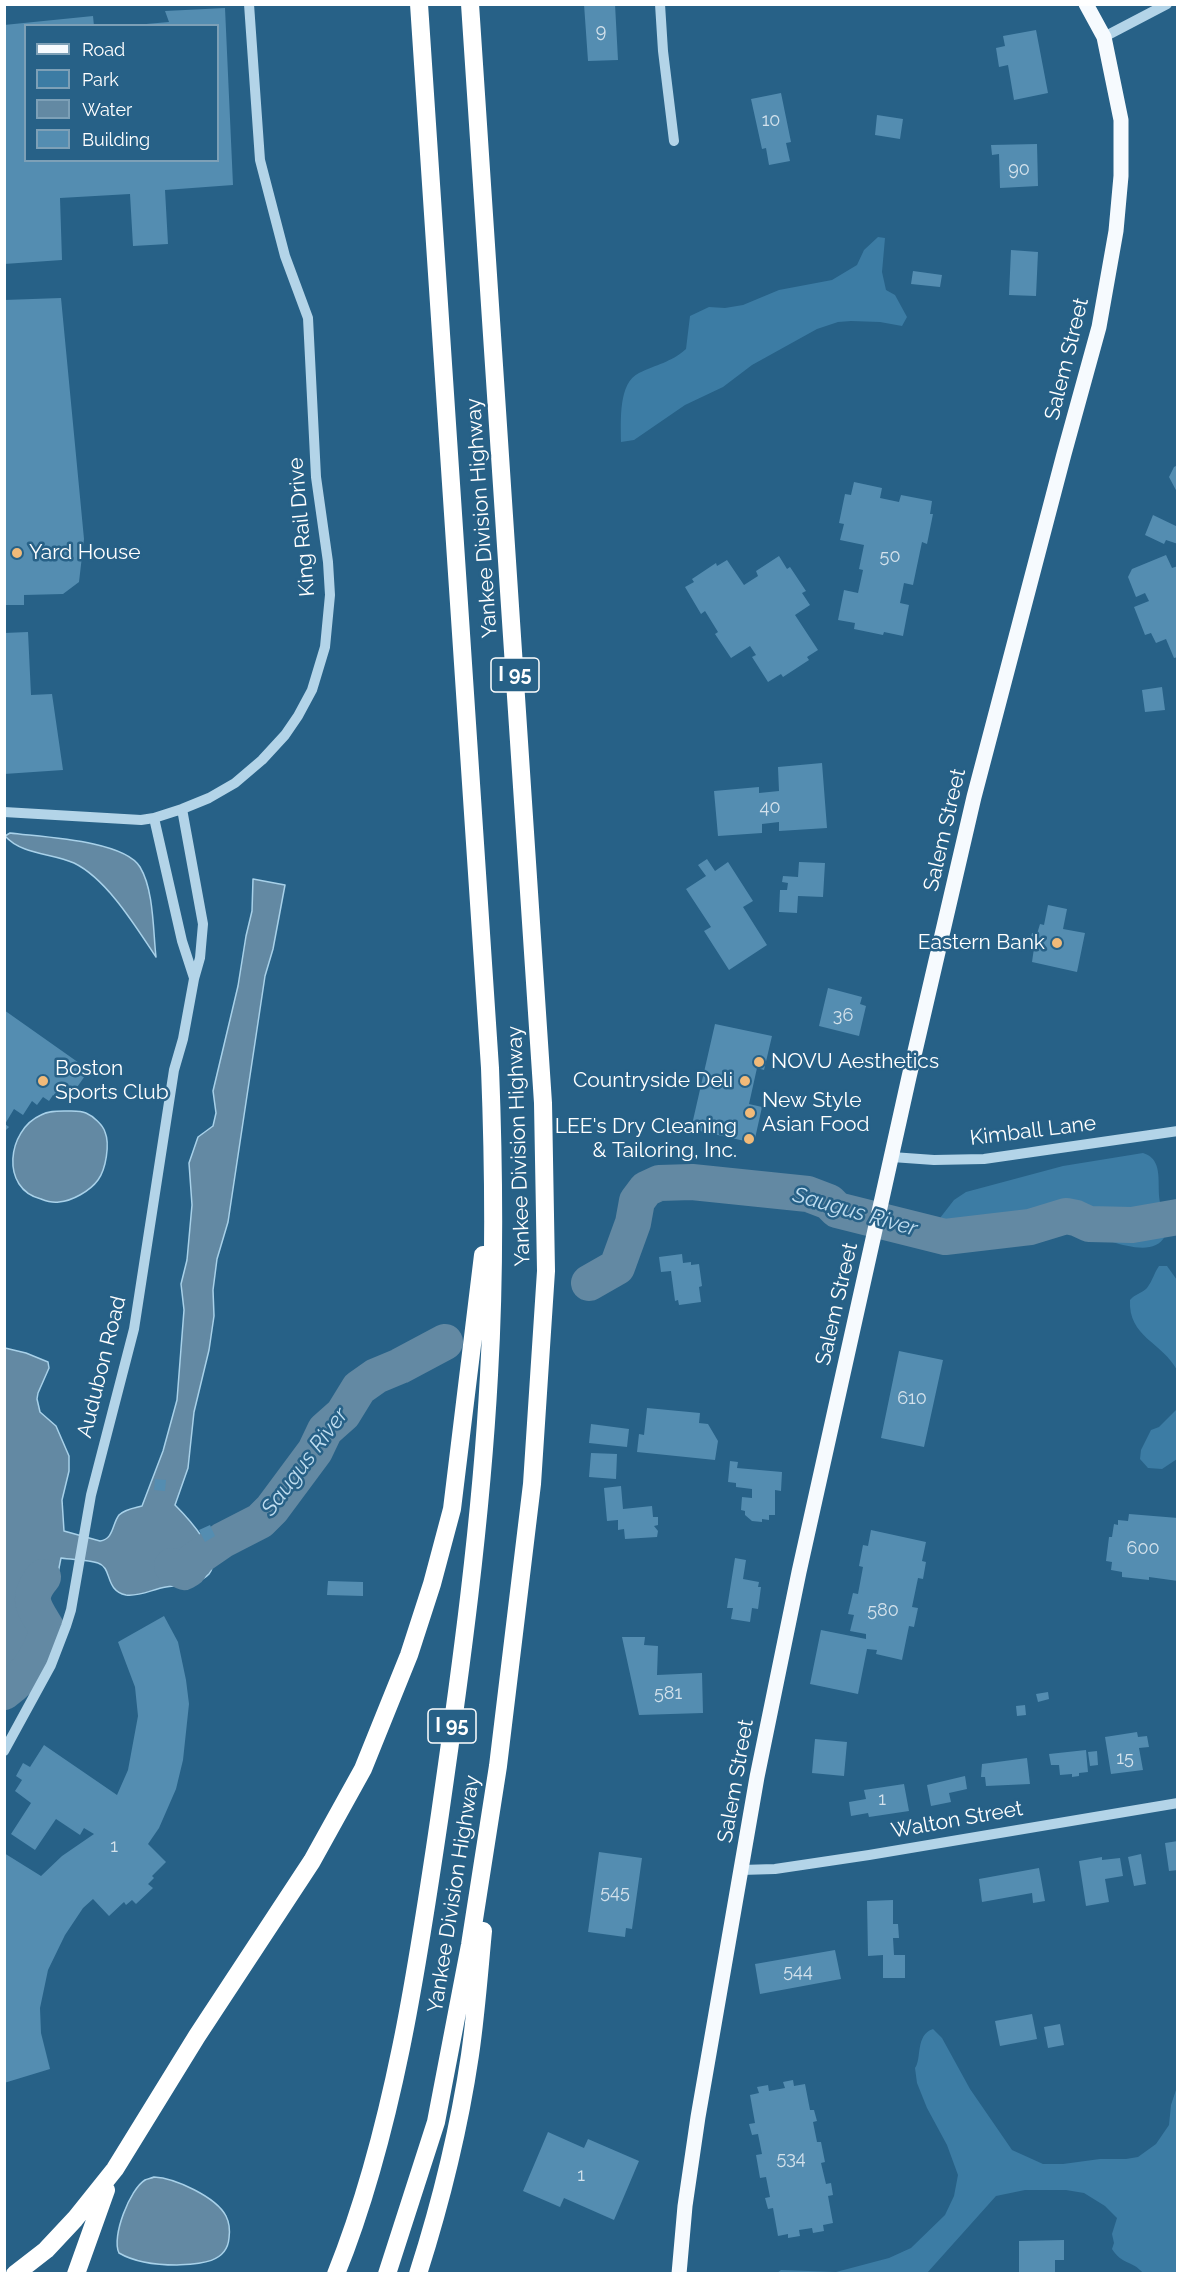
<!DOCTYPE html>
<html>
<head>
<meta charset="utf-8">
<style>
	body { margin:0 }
	#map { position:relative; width:1182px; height:2278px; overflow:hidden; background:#276187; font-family:Raleway,sans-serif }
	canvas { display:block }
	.frame { position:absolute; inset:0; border:6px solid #fff; pointer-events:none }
	.legend { position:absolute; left:24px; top:24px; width:195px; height:138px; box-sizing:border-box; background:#276187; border:2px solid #7da0b7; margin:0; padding:8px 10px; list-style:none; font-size:18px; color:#fff }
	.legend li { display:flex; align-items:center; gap:12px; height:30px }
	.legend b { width:30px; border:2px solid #7da0b7 }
</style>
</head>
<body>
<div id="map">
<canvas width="1182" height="2278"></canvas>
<div class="frame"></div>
<ul class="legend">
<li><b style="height:8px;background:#f6fafe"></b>Road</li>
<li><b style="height:16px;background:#3c7ca4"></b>Park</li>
<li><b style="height:16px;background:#6389a3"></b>Water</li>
<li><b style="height:16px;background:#548db1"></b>Building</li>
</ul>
</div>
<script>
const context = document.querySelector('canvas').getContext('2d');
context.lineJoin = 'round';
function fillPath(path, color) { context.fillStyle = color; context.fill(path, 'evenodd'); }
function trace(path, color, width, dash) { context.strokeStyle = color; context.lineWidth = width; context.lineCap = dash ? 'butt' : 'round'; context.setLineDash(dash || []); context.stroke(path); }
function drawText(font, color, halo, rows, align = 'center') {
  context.font = font + ' Raleway,sans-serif'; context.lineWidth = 5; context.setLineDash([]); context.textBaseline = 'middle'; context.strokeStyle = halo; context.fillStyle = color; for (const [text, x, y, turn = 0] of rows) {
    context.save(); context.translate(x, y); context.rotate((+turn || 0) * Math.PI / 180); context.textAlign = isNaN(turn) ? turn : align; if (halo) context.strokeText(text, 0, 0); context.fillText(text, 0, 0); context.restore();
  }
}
fillPath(new Path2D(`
	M 878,237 L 885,238 L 882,272 L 886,290 L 895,295 L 907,317 L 902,326 L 880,322 L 851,321 L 838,322 L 817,329 L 752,365 L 723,387 L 685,405 L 634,440 L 621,442 C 621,421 618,383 639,373 C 657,364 670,363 686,349 L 690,316 L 709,307 L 725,308 L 743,305 L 779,290 L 832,280 L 857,265 L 864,250 Z
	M 1143,1153 C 1172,1162 1147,1203 1170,1217 C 1169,1223 1168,1230 1165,1236 C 1152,1262 1104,1237 1085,1234 L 1025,1233 L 976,1244 L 953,1246 L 940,1252 L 925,1250 L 928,1216 L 940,1218 L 954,1200 L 966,1192 L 1063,1166 Z
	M 1159,1266 L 1167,1266 L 1177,1280 L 1177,1370 C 1162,1342 1128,1337 1130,1300 C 1135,1294 1142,1293 1147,1288 C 1153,1280 1154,1273 1159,1266 Z
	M 1177,1409 L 1177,1459 L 1162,1469 L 1148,1468 L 1140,1459 L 1141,1450 L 1151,1430 L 1159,1427 Z
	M 933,2029 L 942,2038 L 970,2089 L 1012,2150 L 1043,2164 L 1063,2164 L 1100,2159 L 1126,2159 L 1138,2157 L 1156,2144 L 1169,2125 L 1171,2105 L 1177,2087 L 1177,2273 L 1143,2273 C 1132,2260 1122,2265 1112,2249 L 1114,2243 L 1112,2234 L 1117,2218 L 1105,2206 L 1084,2193 L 1066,2190 L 1025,2190 L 996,2196 L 927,2273 L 777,2273 L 781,2270 L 836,2272 L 889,2258 L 911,2248 L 945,2215 L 954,2196 L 958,2175 L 947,2145 L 927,2108 L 917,2083 L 915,2068 C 922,2059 915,2035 933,2029 Z`), '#3c7ca4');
const water = new Path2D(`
	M 10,833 C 41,837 124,840 140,867 C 154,890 153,931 156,957 C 136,927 107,879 74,863 C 52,853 22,855 5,836 Z
	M 253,879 L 285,885 L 273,949 L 265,976 L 228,1222 L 217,1259 L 213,1290 L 214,1316 L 209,1350 L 194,1412 L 188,1468 L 175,1505 C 187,1517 224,1556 209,1574 C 199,1585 180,1585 166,1587 C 153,1589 139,1597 126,1595 C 104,1590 113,1568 98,1563 C 87,1559 72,1560 61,1558 L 58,1573 L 48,1583 L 48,1602 L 30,1658 L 20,1681 L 5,1707 L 5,1348 L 26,1353 L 48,1362 L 49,1368 L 38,1393 L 37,1399 L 40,1412 L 56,1426 L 69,1456 L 69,1471 L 62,1500 L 64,1531 L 100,1541 C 114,1539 112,1524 119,1515 C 125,1509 135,1508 142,1506 L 163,1451 L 177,1400 L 184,1310 L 181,1284 L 187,1260 L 192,1205 L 189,1163 L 198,1137 L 213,1126 L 216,1113 L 213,1091 L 238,986 L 246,936 L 252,911 Z
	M 64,1111 C 71,1111 80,1110 86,1113 C 93,1116 103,1125 105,1132 C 110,1144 106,1169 98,1180 C 90,1191 72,1201 59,1202 C 53,1203 46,1201 41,1199 C 0,1189 7,1130 41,1115 C 48,1111 56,1111 64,1111 Z
	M 154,2177 C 175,2178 216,2197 226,2216 C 229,2222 230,2231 229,2238 C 227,2264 197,2264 177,2265 C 157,2265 136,2263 119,2253 C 111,2237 130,2189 145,2180 C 147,2179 152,2178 154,2177 Z`);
fillPath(water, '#6389a3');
trace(water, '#a8d1e9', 1.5);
trace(new Path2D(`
	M 589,1283 L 617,1267 L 633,1223 L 637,1201 L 646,1189 L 659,1183 L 692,1182 L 808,1194 L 829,1202 L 837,1210 L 945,1237 L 1030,1227 L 1066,1216 L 1076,1218 L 1089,1224 L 1132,1225 L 1178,1217
	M 172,1566 L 184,1572 L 189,1569 L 194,1560 L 223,1540 L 260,1521 L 272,1509 L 315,1451 L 325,1430 L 343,1414 L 359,1388 L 376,1376 L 400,1366 L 445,1342
	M 4,1692 C 27,1675 40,1658 47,1629 C 34,1607 25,1599 43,1577`), '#6389a3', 36);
fillPath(new Path2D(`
	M 584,4 L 615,4 L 618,60 L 588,61 Z
	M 225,8 L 233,185 L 165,190 L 168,244 L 133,246 L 130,194 L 60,198 L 62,260 L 4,264 L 4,25 L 93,16 L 94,26 L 26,26 L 26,160 L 218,160 L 218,26 L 146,26 L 146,24 L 169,22 L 165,11 Z
	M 1036,30 L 1048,93 L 1014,100 L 1008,65 L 999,67 L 996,48 L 1005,46 L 1003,36 Z
	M 781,93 L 791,142 L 786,143 L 790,161 L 769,165 L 766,148 L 762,149 L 751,99 Z
	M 877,115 L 903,119 L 900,139 L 875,135 Z
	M 1037,144 L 1038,186 L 1000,188 L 999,154 L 992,155 L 991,145 Z
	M 1011,250 L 1038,252 L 1036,296 L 1009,295 Z
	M 913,271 L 942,275 L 940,287 L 911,284 Z
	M 61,298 L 84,539 L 79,582 L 63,594 L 24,595 L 24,605 L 4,605 L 4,300 Z
	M 1178,465 L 1178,494 L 1169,477 L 1174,467 Z
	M 854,482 L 882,488 L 880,498 L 899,502 L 901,495 L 932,501 L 930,514 L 933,514 L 927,544 L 922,542 L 913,585 L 904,583 L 900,603 L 909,605 L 903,636 L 884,632 L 883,635 L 854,629 L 855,623 L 838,620 L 844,590 L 858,593 L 863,570 L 859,569 L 864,545 L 840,540 L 844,524 L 839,523 L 845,494 L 851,495 Z
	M 1153,515 L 1178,527 L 1178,544 L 1166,540 L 1164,544 L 1145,535 Z
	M 1166,555 L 1172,568 L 1178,566 L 1178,657 L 1174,658 L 1166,639 L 1156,643 L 1151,633 L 1145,635 L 1134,607 L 1149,601 L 1145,593 L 1136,597 L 1128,577 L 1132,569 Z
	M 779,556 L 787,569 L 790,567 L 806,591 L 802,593 L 810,605 L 795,615 L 818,650 L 807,657 L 809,660 L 783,677 L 781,674 L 768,682 L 752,657 L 756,655 L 750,646 L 731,658 L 715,634 L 718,632 L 705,611 L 701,614 L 685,587 L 694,582 L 692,579 L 716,563 L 717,566 L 727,560 L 744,585 L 758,576 L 756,571 Z
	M 28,632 L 31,695 L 52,694 L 63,770 L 4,774 L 4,633 Z
	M 1162,687 L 1165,710 L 1145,712 L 1142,690 Z
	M 822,763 L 827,828 L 779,831 L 779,822 L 762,824 L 762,833 L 718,836 L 714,791 L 759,787 L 759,793 L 779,791 L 778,767 Z
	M 707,859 L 715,871 L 728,862 L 753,901 L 743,907 L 767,945 L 729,970 L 704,931 L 711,927 L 686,889 L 706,876 L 698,865 Z
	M 799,862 L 825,863 L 823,897 L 798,896 L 797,913 L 779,912 L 780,890 L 787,890 L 788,883 L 782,882 L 783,876 L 798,877 Z
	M 1048,905 L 1067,909 L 1063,929 L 1085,933 L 1077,972 L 1032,962 L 1034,948 L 1029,947 L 1032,933 L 1037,934 L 1040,924 L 1044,925 Z
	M 828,988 L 862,997 L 860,1004 L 866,1006 L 859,1036 L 819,1026 Z
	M 4,1010 L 89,1070 L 71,1096 L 65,1092 L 59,1099 L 53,1095 L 49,1101 L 43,1097 L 37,1105 L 32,1101 L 23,1115 L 14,1109 L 5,1124 L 9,1127 L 4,1132 Z
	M 715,1024 L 772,1036 L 764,1070 L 757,1068 L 749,1104 L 762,1107 L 754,1143 L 691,1129 Z
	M 682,1254 L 683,1263 L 691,1262 L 691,1265 L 699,1264 L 702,1286 L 699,1287 L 701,1302 L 679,1305 L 678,1300 L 675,1301 L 671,1271 L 661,1272 L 659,1257 Z
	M 899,1351 L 943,1360 L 924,1447 L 881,1438 Z
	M 647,1408 L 700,1413 L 699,1423 L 708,1424 L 718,1441 L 715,1460 L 637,1452 L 639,1434 L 644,1435 Z
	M 591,1424 L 629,1429 L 627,1447 L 589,1443 Z
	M 591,1453 L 617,1454 L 616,1479 L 589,1477 Z
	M 730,1461 L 738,1462 L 737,1468 L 782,1472 L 781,1491 L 775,1490 L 775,1515 L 769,1515 L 769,1520 L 762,1519 L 762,1522 L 752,1521 L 745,1515 L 745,1511 L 741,1510 L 742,1497 L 752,1498 L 752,1489 L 736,1487 L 736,1483 L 728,1482 Z
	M 155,1479 L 166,1480 L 165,1491 L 154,1490 Z
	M 621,1486 L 623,1509 L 652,1506 L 653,1517 L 658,1517 L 658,1525 L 654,1526 L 658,1531 L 657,1537 L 625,1539 L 624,1529 L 618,1530 L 618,1520 L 607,1521 L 604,1488 Z
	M 1129,1514 L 1178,1518 L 1178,1581 L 1149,1577 L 1149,1580 L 1122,1577 L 1122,1572 L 1111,1570 L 1112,1562 L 1106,1561 L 1109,1537 L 1112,1537 L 1114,1524 L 1118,1525 L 1118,1520 L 1128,1521 Z
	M 210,1525 L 215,1536 L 205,1542 L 199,1530 Z
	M 871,1530 L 926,1542 L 922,1561 L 926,1562 L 923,1579 L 918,1578 L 912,1607 L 918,1608 L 914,1627 L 909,1626 L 902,1660 L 876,1654 L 877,1650 L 867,1649 L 858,1694 L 810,1684 L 821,1630 L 866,1639 L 866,1634 L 850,1631 L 854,1615 L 848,1614 L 853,1593 L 858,1594 L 863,1567 L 859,1566 L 863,1545 L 868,1546 Z
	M 735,1558 L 746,1560 L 743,1579 L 759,1582 L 758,1587 L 761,1587 L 758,1609 L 752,1608 L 750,1622 L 731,1619 L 733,1608 L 727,1608 Z
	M 328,1581 L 363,1582 L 363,1596 L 327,1595 Z
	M 164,1616 L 178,1642 L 186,1680 L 189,1704 L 183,1760 L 176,1789 L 159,1828 L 148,1844 L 166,1862 L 152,1876 L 154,1878 L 148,1884 L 153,1888 L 136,1904 L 132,1900 L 126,1905 L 124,1902 L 109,1916 L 93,1899 L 83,1908 L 65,1935 L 48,1970 L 40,2008 L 41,2033 L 50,2069 L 4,2083 L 4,1853 L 41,1876 L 62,1856 L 94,1834 L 84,1828 L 80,1835 L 56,1819 L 35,1850 L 11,1834 L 31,1803 L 15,1791 L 22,1780 L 16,1776 L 23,1763 L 30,1767 L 44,1745 L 117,1795 L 128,1770 L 138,1716 L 135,1687 L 118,1642 Z
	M 622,1637 L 645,1637 L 644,1645 L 658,1646 L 657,1675 L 702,1673 L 703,1713 L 639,1715 Z
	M 1048,1692 L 1049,1699 L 1038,1702 L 1036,1694 Z
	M 1025,1705 L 1026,1715 L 1017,1716 L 1016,1706 Z
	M 1137,1732 L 1138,1737 L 1147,1736 L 1149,1747 L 1139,1748 L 1143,1770 L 1111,1774 L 1105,1737 Z
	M 815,1739 L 847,1742 L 844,1776 L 812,1773 Z
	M 1086,1750 L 1088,1772 L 1079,1773 L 1079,1776 L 1072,1777 L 1072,1774 L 1060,1775 L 1059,1765 L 1051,1765 L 1049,1754 Z
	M 1097,1751 L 1098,1765 L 1090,1766 L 1088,1752 Z
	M 1027,1758 L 1030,1784 L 986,1786 L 985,1777 L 981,1777 L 982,1764 Z
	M 965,1776 L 967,1789 L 949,1793 L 951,1802 L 931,1806 L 927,1785 Z
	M 904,1784 L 909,1811 L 869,1817 L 868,1813 L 851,1816 L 849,1802 L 866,1799 L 864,1790 Z
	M 1178,1841 L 1178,1870 L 1169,1871 L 1165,1843 Z
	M 599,1852 L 642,1858 L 632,1929 L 626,1928 L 625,1937 L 588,1932 Z
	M 1141,1854 L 1146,1884 L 1134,1886 L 1128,1857 Z
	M 1102,1857 L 1102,1860 L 1120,1858 L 1123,1876 L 1105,1879 L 1109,1902 L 1086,1906 L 1079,1861 Z
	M 1039,1868 L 1045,1901 L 1033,1903 L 1032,1893 L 982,1902 L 979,1879 Z
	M 893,1900 L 893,1924 L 898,1924 L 899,1938 L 893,1938 L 894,1955 L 905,1955 L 905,1978 L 883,1978 L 883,1955 L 868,1956 L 867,1901 Z
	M 835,1950 L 841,1979 L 760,1994 L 755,1964 Z
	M 1032,2014 L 1037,2039 L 1000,2046 L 995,2021 Z
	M 1060,2024 L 1064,2045 L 1048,2048 L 1044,2027 Z
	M 793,2080 L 794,2086 L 805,2084 L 810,2110 L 814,2110 L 817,2121 L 813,2122 L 817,2142 L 821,2142 L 825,2162 L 821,2163 L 826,2184 L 831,2183 L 833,2195 L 828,2196 L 833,2223 L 823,2225 L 824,2231 L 813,2233 L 812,2228 L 799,2230 L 800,2236 L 788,2238 L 788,2234 L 778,2236 L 773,2208 L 768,2209 L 765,2198 L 770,2197 L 766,2177 L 760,2178 L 756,2155 L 762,2154 L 758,2134 L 752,2135 L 749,2124 L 755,2123 L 750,2095 L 759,2093 L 757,2087 L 768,2085 L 769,2091 L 785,2088 L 783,2082 Z
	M 548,2132 L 584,2148 L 588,2139 L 639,2161 L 614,2220 L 564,2198 L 560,2207 L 523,2191 Z
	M 1064,2240 L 1064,2260 L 1055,2260 L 1055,2274 L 1019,2274 L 1019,2241 Z`), '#548db1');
trace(new Path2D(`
	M 660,4 L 663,51 L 674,141
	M 1104,37 L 1167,4
	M 4,812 L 141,820 L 154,818 L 182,809 L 209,798 L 235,783 L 262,760 L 285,735 L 298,716 L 312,690 L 325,647 L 330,595 L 328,562 L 316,477 L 308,318 L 285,256 L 260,160 L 249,4
	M 154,818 L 182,941 L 194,978
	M 892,1157 L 934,1160 L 984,1159 L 1178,1131
	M 4,1751 L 51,1665 L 66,1626 L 71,1610 L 91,1495 L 134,1329 L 174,1070 L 183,1039 L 194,979 L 200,958 L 203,924 L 182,809
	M 741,1870 L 775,1869 L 869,1855 L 1178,1803`), '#b3d4e8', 10);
trace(new Path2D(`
	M 679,2274 L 685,2206 L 698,2117 L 757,1777 L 799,1572 L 909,1077 L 974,797 L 1064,454 L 1099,327 L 1116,231 L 1121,176 L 1121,120 L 1104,37 L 1086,4`), '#f6fafe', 15);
trace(new Path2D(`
	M 15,2274 L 46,2250 L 75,2219 L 115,2169 L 197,2036 L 312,1861 L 363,1769 L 409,1655 L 432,1584 L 452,1509 L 483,1255
	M 76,2274 L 106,2190
	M 336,2274 C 393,2133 418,1964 440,1814 C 461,1668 481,1522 489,1375 C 495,1273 494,1170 490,1068 L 419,4
	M 387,2274 L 436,2122 L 470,1945 L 498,1766 L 532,1484 L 546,1271 L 543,1103 L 470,4
	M 418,2274 C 441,2202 459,2129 470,2055 C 476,2014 479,1973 483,1931`), '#fff', 18);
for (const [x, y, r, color] of [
	[17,553,6,"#f1ba79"],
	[1057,943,6,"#f1ba79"],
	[759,1062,6,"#f1ba79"],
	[43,1081,6,"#f1ba79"],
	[745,1081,6,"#f1ba79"],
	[750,1113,6,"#f1ba79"],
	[749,1139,6,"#f1ba79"]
]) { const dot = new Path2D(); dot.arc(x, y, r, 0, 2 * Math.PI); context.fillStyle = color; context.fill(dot); trace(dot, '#276187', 2); }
drawText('18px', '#d4e2ec', null, [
	["9",601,32],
	["10",771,121],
	["90",1019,170],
	["50",890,557],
	["40",770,808],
	["36",843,1016],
	["610",912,1399],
	["600",1143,1549],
	["580",883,1611],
	["581",668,1694],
	["15",1125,1759],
	["1",882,1800],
	["1",114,1847],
	["545",615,1893],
	["544",798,1972],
	["534",791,2159],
	["1",581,2176]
]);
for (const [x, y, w] of [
	[515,675,48],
	[452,1726,48]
]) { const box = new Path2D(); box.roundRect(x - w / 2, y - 17, w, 34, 4.5); context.fillStyle = '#276187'; context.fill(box); trace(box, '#fff', 1.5); }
drawText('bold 20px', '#fff', null, [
	["I 95",515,675],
	["I 95",452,1726]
]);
drawText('21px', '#fff', '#276187', [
	["Salem Street",1067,359,-76],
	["Yankee Division Highway",482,518,-94],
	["King Rail Drive",302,527,-95],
	["Salem Street",945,830,-77],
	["Kimball Lane",1033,1131,-7],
	["Yankee Division Highway",519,1146,-92],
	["Salem Street",837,1304,-77],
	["Audubon Road",102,1367,-76],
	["Salem Street",736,1781,-80],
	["Walton Street",957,1820,-10],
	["Yankee Division Highway",454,1894,-81]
]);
drawText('21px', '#fff', '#276187', [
	["Yard House",29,553],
	["Eastern Bank",1045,943,"right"],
	["NOVU Aesthetics",771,1062],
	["Boston",55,1069],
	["Sports Club",55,1093],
	["Countryside Deli",733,1081,"right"],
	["New Style",762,1101],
	["Asian Food",762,1125],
	["LEE's Dry Cleaning",737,1127,"right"],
	["& Tailoring, Inc.",737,1151,"right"]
], 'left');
drawText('italic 22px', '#bfddf0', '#276187', [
	["Saugus River",855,1212,16],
	["Saugus River",305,1462,-53]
]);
</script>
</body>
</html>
